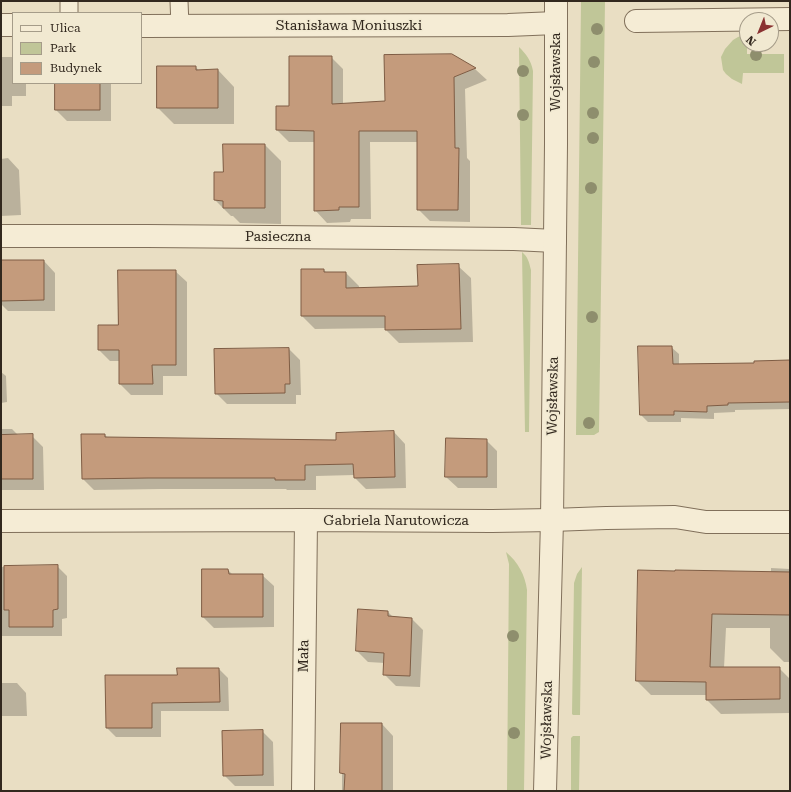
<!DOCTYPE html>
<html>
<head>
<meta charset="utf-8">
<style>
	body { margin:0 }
	#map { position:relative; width:791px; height:792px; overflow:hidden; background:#e9dec3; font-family:"Roboto Serif",serif }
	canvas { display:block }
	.frame { position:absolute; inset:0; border:2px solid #32281e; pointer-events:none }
	.legend { position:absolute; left:12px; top:12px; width:130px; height:72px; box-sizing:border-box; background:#f1e9d1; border:1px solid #a59c89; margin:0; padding:5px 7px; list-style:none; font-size:12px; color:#32281e }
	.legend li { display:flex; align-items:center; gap:8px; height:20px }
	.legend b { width:20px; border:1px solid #a59c89 }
	.north { position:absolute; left:739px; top:12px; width:40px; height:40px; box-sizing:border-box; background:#f1e9d1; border:1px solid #a59c89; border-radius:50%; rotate:223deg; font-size:11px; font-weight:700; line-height:16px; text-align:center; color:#32281e }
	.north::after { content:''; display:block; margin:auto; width:14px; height:18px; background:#8a3231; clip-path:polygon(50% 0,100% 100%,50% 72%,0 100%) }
</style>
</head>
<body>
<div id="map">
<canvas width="791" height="792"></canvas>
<div class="frame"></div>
<ul class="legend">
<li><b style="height:5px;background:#f5ecd5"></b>Ulica</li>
<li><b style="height:11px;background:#c0c698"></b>Park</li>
<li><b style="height:11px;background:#c49b7c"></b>Budynek</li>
</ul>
<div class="north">N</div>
</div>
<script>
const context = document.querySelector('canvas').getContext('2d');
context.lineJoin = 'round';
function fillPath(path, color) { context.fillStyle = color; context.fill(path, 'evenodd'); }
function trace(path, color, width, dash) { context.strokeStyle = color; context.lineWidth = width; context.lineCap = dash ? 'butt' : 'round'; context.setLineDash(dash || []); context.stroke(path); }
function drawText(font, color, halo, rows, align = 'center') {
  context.font = font + ' "Roboto Serif",serif'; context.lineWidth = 3; context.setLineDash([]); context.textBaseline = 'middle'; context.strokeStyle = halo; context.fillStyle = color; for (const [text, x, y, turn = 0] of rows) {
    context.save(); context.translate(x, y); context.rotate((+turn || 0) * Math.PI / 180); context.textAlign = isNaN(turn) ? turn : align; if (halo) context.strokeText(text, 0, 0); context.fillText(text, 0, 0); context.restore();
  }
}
fillPath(new Path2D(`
	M 581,1 L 605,1 L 599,432 L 594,435 L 576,435 Z
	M 747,34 L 747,54 L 784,54 L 784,73 L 743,73 L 742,84 L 732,79 L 726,74 L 723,70 L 721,57 L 725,49 L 733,40 L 738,37 Z
	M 519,47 C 526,54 531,60 533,71 L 531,225 L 521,225 Z
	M 522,252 C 528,257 529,262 531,270 L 529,432 L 525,432 Z
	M 506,552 C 518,562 525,575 527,590 L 524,791 L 507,791 L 509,564 Z
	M 582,567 L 580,715 L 573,715 L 572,714 L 574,583 L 577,574 Z
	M 573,736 L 580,736 L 579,791 L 571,791 L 571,738 Z`), '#c0c698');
fillPath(new Path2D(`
	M 677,1 L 790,1 L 677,2 Z
	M 452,55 L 475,69 L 487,80 L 465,89 L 467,158 L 470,161 L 470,222 L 430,221 L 418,209 L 418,142 L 370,142 L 371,219 L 351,219 L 350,222 L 327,223 L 315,210 L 315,142 L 289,142 L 277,130 L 290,107 L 331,57 L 343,69 L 343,104 L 386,102 Z
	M 1,57 L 13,57 L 13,83 L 26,83 L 26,96 L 12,96 L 12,106 L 1,106 Z
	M 196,67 L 199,71 L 218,70 L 234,87 L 234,124 L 174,124 L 158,108 Z
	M 56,83 L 111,83 L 111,121 L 67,121 L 56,110 Z
	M 224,145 L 265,145 L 281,161 L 281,224 L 240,223 L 233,216 L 231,216 L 215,200 L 224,173 Z
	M 8,158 L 19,170 L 21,215 L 1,216 L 1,159 Z
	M 1,261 L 44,261 L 55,273 L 55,311 L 8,311 L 1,304 Z
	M 458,266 L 471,278 L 473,342 L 399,343 L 386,330 L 386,328 L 315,329 L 302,316 L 324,270 L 327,273 L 346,273 L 359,286 L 359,288 L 419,286 Z
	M 175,271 L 187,282 L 187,376 L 163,376 L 163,395 L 131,395 L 120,384 L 120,361 L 110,361 L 99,350 L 119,326 Z
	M 639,347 L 671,347 L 679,354 L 679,365 L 755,364 L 790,361 L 790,409 L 735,410 L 735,412 L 714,413 L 714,419 L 681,418 L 681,422 L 648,422 L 641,415 Z
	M 289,349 L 300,360 L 301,395 L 296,395 L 296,404 L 227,404 L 216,393 Z
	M 1,372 L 6,376 L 7,402 L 1,403 Z
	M 1,429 L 12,429 L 19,436 L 32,436 L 43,447 L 44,490 L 1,490 Z
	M 394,432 L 405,444 L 406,488 L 366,489 L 355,478 L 354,475 L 316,476 L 316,490 L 287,490 L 286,489 L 160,489 L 94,490 L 83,479 L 82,435 L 105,435 L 108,438 L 337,441 Z
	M 486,440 L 497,451 L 497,488 L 458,488 L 446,477 Z
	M 57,566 L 67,576 L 67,618 L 62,619 L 62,636 L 1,636 L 1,567 Z
	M 771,568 L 790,569 L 790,662 L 784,662 L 770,648 L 770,628 L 726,628 L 724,668 L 779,668 L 790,679 L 790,713 L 721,714 L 707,700 L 707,695 L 651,695 L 637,681 L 639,571 L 771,573 Z
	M 228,570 L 233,575 L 262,575 L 274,586 L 274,627 L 214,628 L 203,617 Z
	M 388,612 L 394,618 L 412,619 L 423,630 L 420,687 L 396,686 L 384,674 L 385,663 L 368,662 L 357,651 Z
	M 219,669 L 228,678 L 229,711 L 161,711 L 161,737 L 116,737 L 107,728 L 178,676 Z
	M 1,683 L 17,683 L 26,693 L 27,716 L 1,716 Z
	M 342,724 L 382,724 L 393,736 L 393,791 L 342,791 Z
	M 262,731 L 273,742 L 274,786 L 235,786 L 224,775 Z
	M 82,790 L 107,790 L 108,791 L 82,791 Z`), '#0003');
const building = new Path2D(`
	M 452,54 L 476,68 L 454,77 L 455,148 L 459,148 L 458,210 L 417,210 L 417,131 L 359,131 L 359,207 L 339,207 L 339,210 L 314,211 L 314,131 L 276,130 L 276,106 L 289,106 L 289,56 L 332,56 L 332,104 L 385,101 L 384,55 Z
	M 157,66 L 196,66 L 196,70 L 218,69 L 218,108 L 157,108 Z
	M 55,83 L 100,83 L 100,110 L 55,110 Z
	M 223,144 L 265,144 L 265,208 L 223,208 L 223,201 L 214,200 L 214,172 L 223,172 Z
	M 1,260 L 44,260 L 44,300 L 1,301 Z
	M 459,264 L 461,329 L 385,330 L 385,316 L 301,316 L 301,269 L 324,269 L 324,272 L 346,272 L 346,288 L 418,286 L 417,265 Z
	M 118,270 L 176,270 L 176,365 L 152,365 L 153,384 L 119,384 L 119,350 L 98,350 L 98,325 L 118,325 Z
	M 638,346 L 672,346 L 673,364 L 754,363 L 754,361 L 790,360 L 790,402 L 728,403 L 728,405 L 707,406 L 707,412 L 674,411 L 674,415 L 640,415 Z
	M 289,348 L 290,384 L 285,384 L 285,393 L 215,394 L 214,349 Z
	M 394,431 L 395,477 L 354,478 L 353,464 L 305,465 L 305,480 L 275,480 L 275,478 L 148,478 L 82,479 L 81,434 L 105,434 L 105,437 L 336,440 L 336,433 Z
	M 33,434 L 33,479 L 1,479 L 1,435 Z
	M 446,438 L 487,439 L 487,477 L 445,477 Z
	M 58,565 L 58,609 L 53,610 L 53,627 L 9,627 L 9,610 L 4,610 L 4,566 Z
	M 202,569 L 228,569 L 229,574 L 263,574 L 263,617 L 202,617 Z
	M 638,570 L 675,571 L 675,570 L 790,572 L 790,615 L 712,614 L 710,667 L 780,667 L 780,699 L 706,700 L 706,682 L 636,681 Z
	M 358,609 L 388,611 L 388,616 L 412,618 L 410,676 L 383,675 L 384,653 L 356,651 Z
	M 177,668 L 219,668 L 220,702 L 152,703 L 152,728 L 106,728 L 105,675 L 177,675 Z
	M 341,723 L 382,723 L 382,791 L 344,791 L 345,774 L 340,773 Z
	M 263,730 L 263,775 L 223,776 L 222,731 Z`);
fillPath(building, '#c49b7c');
trace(building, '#7e5c44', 1);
const service = new Path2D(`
	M 69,1 L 69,13
	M 179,1 L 180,26`);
const minor = new Path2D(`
	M 636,21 L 790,19
	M 1,25 L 13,25
	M 141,26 L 508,25 L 556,23
	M 1,236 L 148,236 L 514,239 L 555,241
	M 1,521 L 306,520 L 492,521 L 552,520 L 606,518 L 675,517 L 706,522 L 790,522
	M 303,791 L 306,520`);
const tertiary = new Path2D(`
	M 545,791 L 552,520 L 556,144 L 556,1`);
trace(service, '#81705b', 19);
trace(minor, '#81705b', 24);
trace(tertiary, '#81705b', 24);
trace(service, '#f5ecd5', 17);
trace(minor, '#f5ecd5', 22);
trace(tertiary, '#f5ecd5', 22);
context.fillStyle = '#8e8e6d';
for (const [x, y] of [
	[597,29],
	[756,55],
	[594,62],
	[523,71],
	[593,113],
	[523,115],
	[593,138],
	[591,188],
	[592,317],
	[589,423],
	[513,636],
	[514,733]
]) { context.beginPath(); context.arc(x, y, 6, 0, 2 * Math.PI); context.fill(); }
drawText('14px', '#32281e', '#f1e9d1', [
	["Stanisława Moniuszki",349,26],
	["Wojsławska",556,72,-90],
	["Pasieczna",278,237],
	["Wojsławska",553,396,-89],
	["Gabriela Narutowicza",396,521],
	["Mała",304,656,-89],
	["Wojsławska",547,720,-89]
]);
</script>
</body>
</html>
